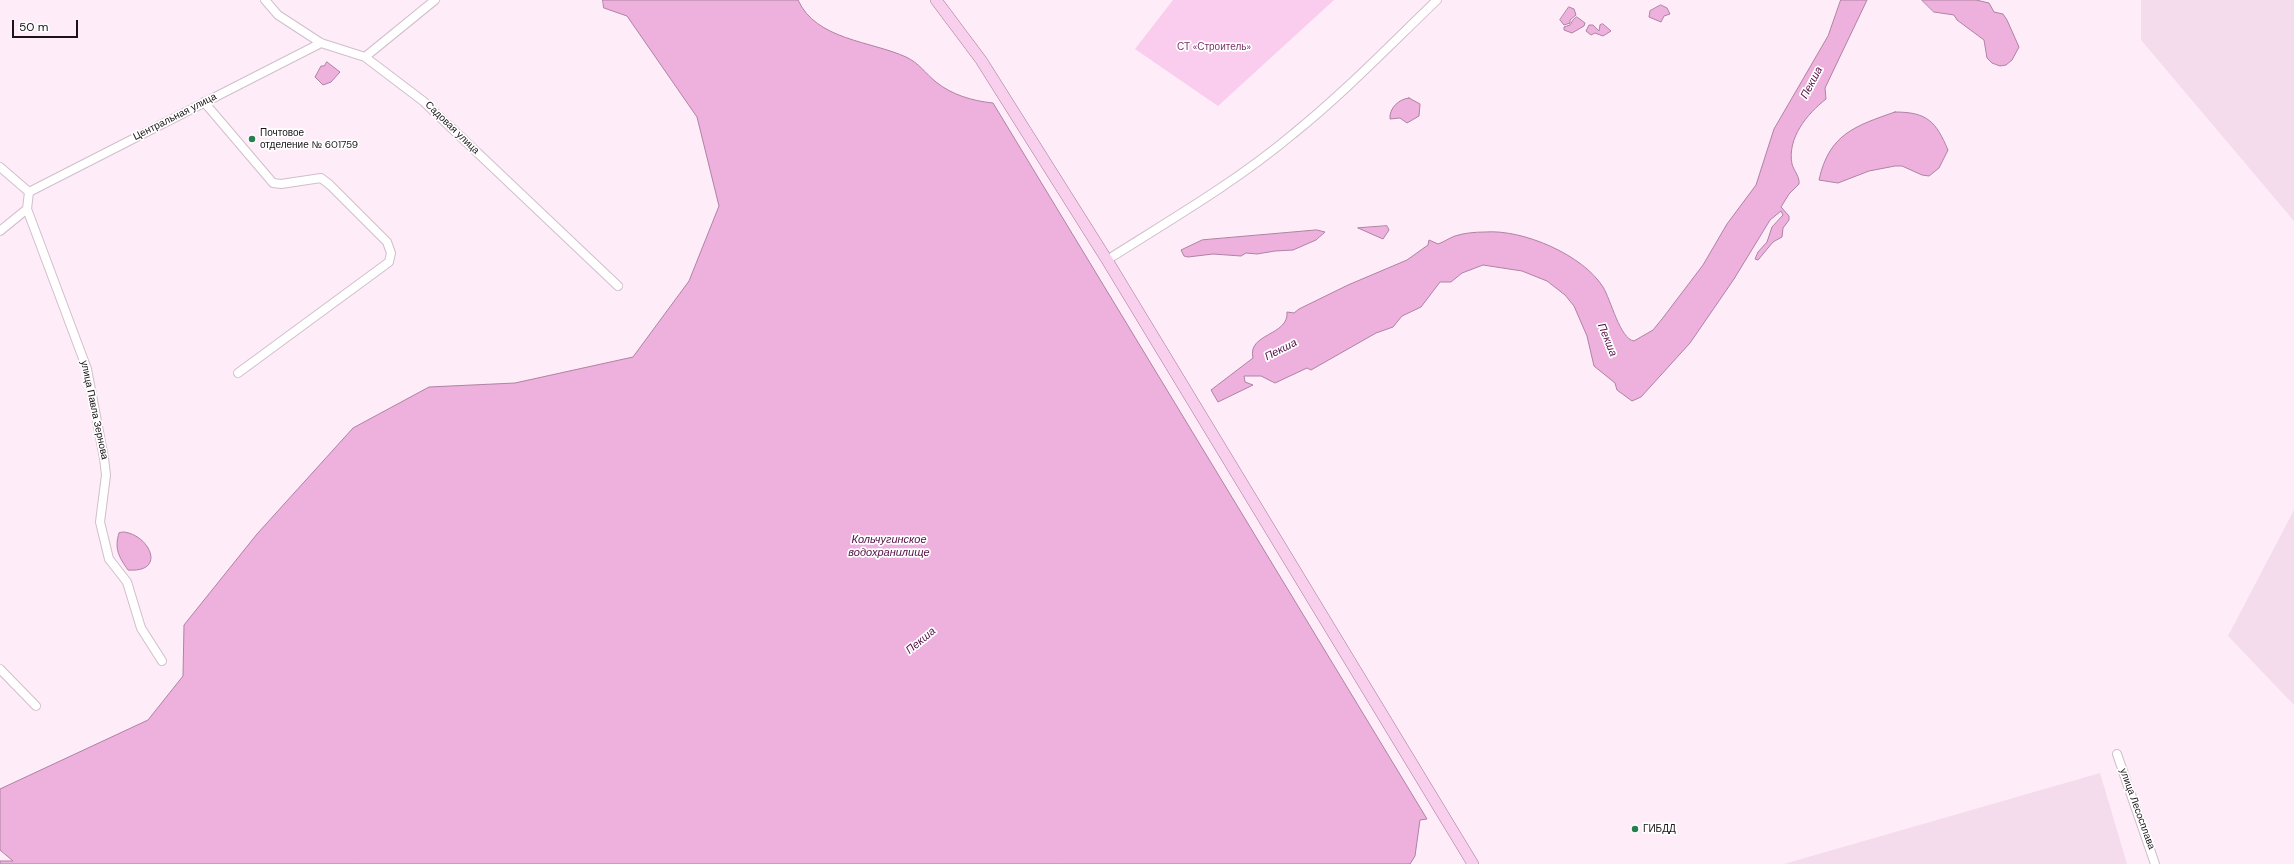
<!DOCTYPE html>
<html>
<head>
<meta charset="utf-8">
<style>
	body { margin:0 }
	#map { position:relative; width:2294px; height:864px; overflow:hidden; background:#feecf8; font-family:"DM Sans",sans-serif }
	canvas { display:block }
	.scale { position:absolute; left:12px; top:20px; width:66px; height:18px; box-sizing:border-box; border:2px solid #1a1418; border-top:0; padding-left:5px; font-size:12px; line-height:14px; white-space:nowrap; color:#1a1418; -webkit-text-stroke:3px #fff; paint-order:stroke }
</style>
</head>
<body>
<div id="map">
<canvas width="2294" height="864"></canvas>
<div class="scale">50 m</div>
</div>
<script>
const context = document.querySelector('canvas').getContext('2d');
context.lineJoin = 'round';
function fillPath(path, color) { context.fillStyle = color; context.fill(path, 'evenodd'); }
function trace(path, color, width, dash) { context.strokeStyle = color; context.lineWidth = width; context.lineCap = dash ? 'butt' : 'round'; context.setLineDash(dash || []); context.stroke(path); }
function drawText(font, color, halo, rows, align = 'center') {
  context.font = font + ' "DM Sans",sans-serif'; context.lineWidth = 3.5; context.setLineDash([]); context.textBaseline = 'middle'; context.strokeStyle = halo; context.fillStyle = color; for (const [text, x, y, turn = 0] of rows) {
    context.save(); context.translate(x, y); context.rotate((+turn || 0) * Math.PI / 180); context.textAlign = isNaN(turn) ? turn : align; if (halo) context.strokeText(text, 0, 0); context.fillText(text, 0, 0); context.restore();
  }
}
fillPath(new Path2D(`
	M 2141,0 L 2294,0 L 2294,221 L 2141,40 Z
	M 2294,510 L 2294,705 L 2228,636 Z
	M 2100,773 L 2127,864 L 1784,864 Z`), '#f4dced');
fillPath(new Path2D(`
	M 1173,0 L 1334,0 L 1218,106 L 1135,49 Z`), '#facced');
const water = new Path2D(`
	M 603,0 L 798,0 C 816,40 871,41 906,57 C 919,63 925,73 936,82 C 952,95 973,101 993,103 L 1427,819 L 1420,820 L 1415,856 L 1410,864 L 0,864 L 0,861 L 13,861 L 0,850 L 0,789 L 148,720 L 183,676 L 184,625 L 257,534 L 353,428 L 429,387 L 515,383 L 633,357 L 689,281 L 719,206 L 697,117 L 627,16 L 604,8 Z
	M 1841,0 L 1867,0 L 1825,88 L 1826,99 C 1807,114 1787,138 1792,164 C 1794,171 1800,177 1799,184 L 1789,194 L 1781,207 L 1789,216 L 1789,220 L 1783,228 L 1782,237 L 1773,242 L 1758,260 L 1755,259 L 1758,252 L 1767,242 L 1772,227 L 1783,215 L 1781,211 L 1770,220 L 1734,279 L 1690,343 L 1641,397 L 1632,401 L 1617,390 L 1615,383 L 1594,366 L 1587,336 L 1574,306 L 1565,295 L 1547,281 L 1522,271 L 1483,265 L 1462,273 L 1451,282 L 1440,282 L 1421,307 L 1402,316 L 1393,327 L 1376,333 L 1311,370 L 1307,368 L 1275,383 L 1261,376 L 1244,376 L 1245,382 L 1253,385 L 1218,402 L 1211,390 L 1253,358 C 1247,333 1289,336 1287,312 L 1294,313 L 1299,309 L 1348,285 L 1407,260 L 1428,245 L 1429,240 L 1438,244 C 1444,242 1449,238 1455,236 C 1464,233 1475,232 1485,232 C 1523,229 1583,255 1603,287 C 1611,300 1620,339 1634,341 L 1653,330 L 1662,319 L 1703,265 L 1727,224 L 1756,185 L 1774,129 L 1828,36 Z
	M 1922,0 L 1976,0 L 1989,3 L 1994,12 L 2003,14 L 2007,20 L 2019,47 L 2012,60 L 2006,65 L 2000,66 L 1992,63 L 1987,58 L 1984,40 L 1957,20 L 1954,15 L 1934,12 Z
	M 1661,5 L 1667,8 L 1670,14 L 1664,16 L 1661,22 L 1649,17 L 1650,11 Z
	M 1569,7 L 1574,9 L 1576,15 L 1570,20 L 1570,23 L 1564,25 L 1560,20 Z
	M 1577,17 L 1585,23 L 1584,26 L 1572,33 L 1564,30 L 1564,27 L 1570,25 L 1573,20 Z
	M 1603,24 L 1611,31 L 1603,36 L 1595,33 L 1591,35 L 1586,31 L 1589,25 L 1593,25 L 1599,31 L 1600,25 Z
	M 327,62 L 340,72 L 331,82 L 323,85 L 315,77 L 321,66 L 324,66 Z
	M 1409,98 L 1420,104 L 1419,116 L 1407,123 L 1400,118 L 1390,119 C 1389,108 1399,99 1409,98 Z
	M 1895,112 C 1928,112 1936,122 1948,150 L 1939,168 L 1929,176 L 1922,175 L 1902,166 L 1895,166 L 1869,171 L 1838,183 L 1819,180 C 1829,134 1855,126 1895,112 Z
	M 1387,226 L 1389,230 L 1383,239 L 1358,228 Z
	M 1317,230 L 1325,232 L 1316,240 L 1293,250 L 1275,251 L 1257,254 L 1246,253 L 1241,256 L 1213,254 L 1188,257 L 1184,256 L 1181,250 L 1202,240 Z
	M 124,532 C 150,535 167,573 128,570 C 119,557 114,549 119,533 Z`);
fillPath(water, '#eeb1dd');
trace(water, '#ae82a2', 1);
const minor = new Path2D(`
	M 265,0 L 278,15 L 321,43 L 365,57 L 423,101 L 618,286
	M 365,57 L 435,0
	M 204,102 L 273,183 L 281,184 L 321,178 L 330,185 L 387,242 L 391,253 L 389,262 L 238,373
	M 0,167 L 29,192 L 27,209 L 87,369 L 104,458 L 106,475 L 100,522 L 109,559 L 127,582 L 141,628 L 162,661
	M 29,192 L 321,43
	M 0,231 L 27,209
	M 1107,260 C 1170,220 1236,182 1293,134 C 1344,93 1390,45 1437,0
	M 0,669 L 36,706
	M 2117,754 L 2155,864`);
const major = new Path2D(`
	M 936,0 L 981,60 L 1107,260 L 1473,864`);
trace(minor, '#d0bfcb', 10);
trace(major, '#a7799a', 12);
trace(minor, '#fff', 8);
trace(major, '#f8cfec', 11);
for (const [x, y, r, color] of [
	[252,139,4,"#277e51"],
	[1635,829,4,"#277e51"]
]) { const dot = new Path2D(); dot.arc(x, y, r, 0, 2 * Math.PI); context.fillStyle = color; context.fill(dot); trace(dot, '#fff', 1.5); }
drawText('10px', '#7b346b', '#fff', [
	["СТ «Строитель»",1214,47]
]);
drawText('10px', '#1a1418', '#fff', [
	["Центральная улица",175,117,-27],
	["Садовая улица",452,128,44],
	["улица Павла Зернова",94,410,78],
	["улица Лесосплава",2137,809,70]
]);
drawText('10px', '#1a1418', '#fff', [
	["Почтовое",260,133],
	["отделение № 601759",260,145],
	["ГИБДД",1643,829]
], 'left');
drawText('italic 11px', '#540d47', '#fff', [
	["Пекша",1812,83,-62],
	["Пекша",1607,340,68],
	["Пекша",1281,350,-27],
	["Кольчугинское",889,540],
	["водохранилище",889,553],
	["Пекша",921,641,-40]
]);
</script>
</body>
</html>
